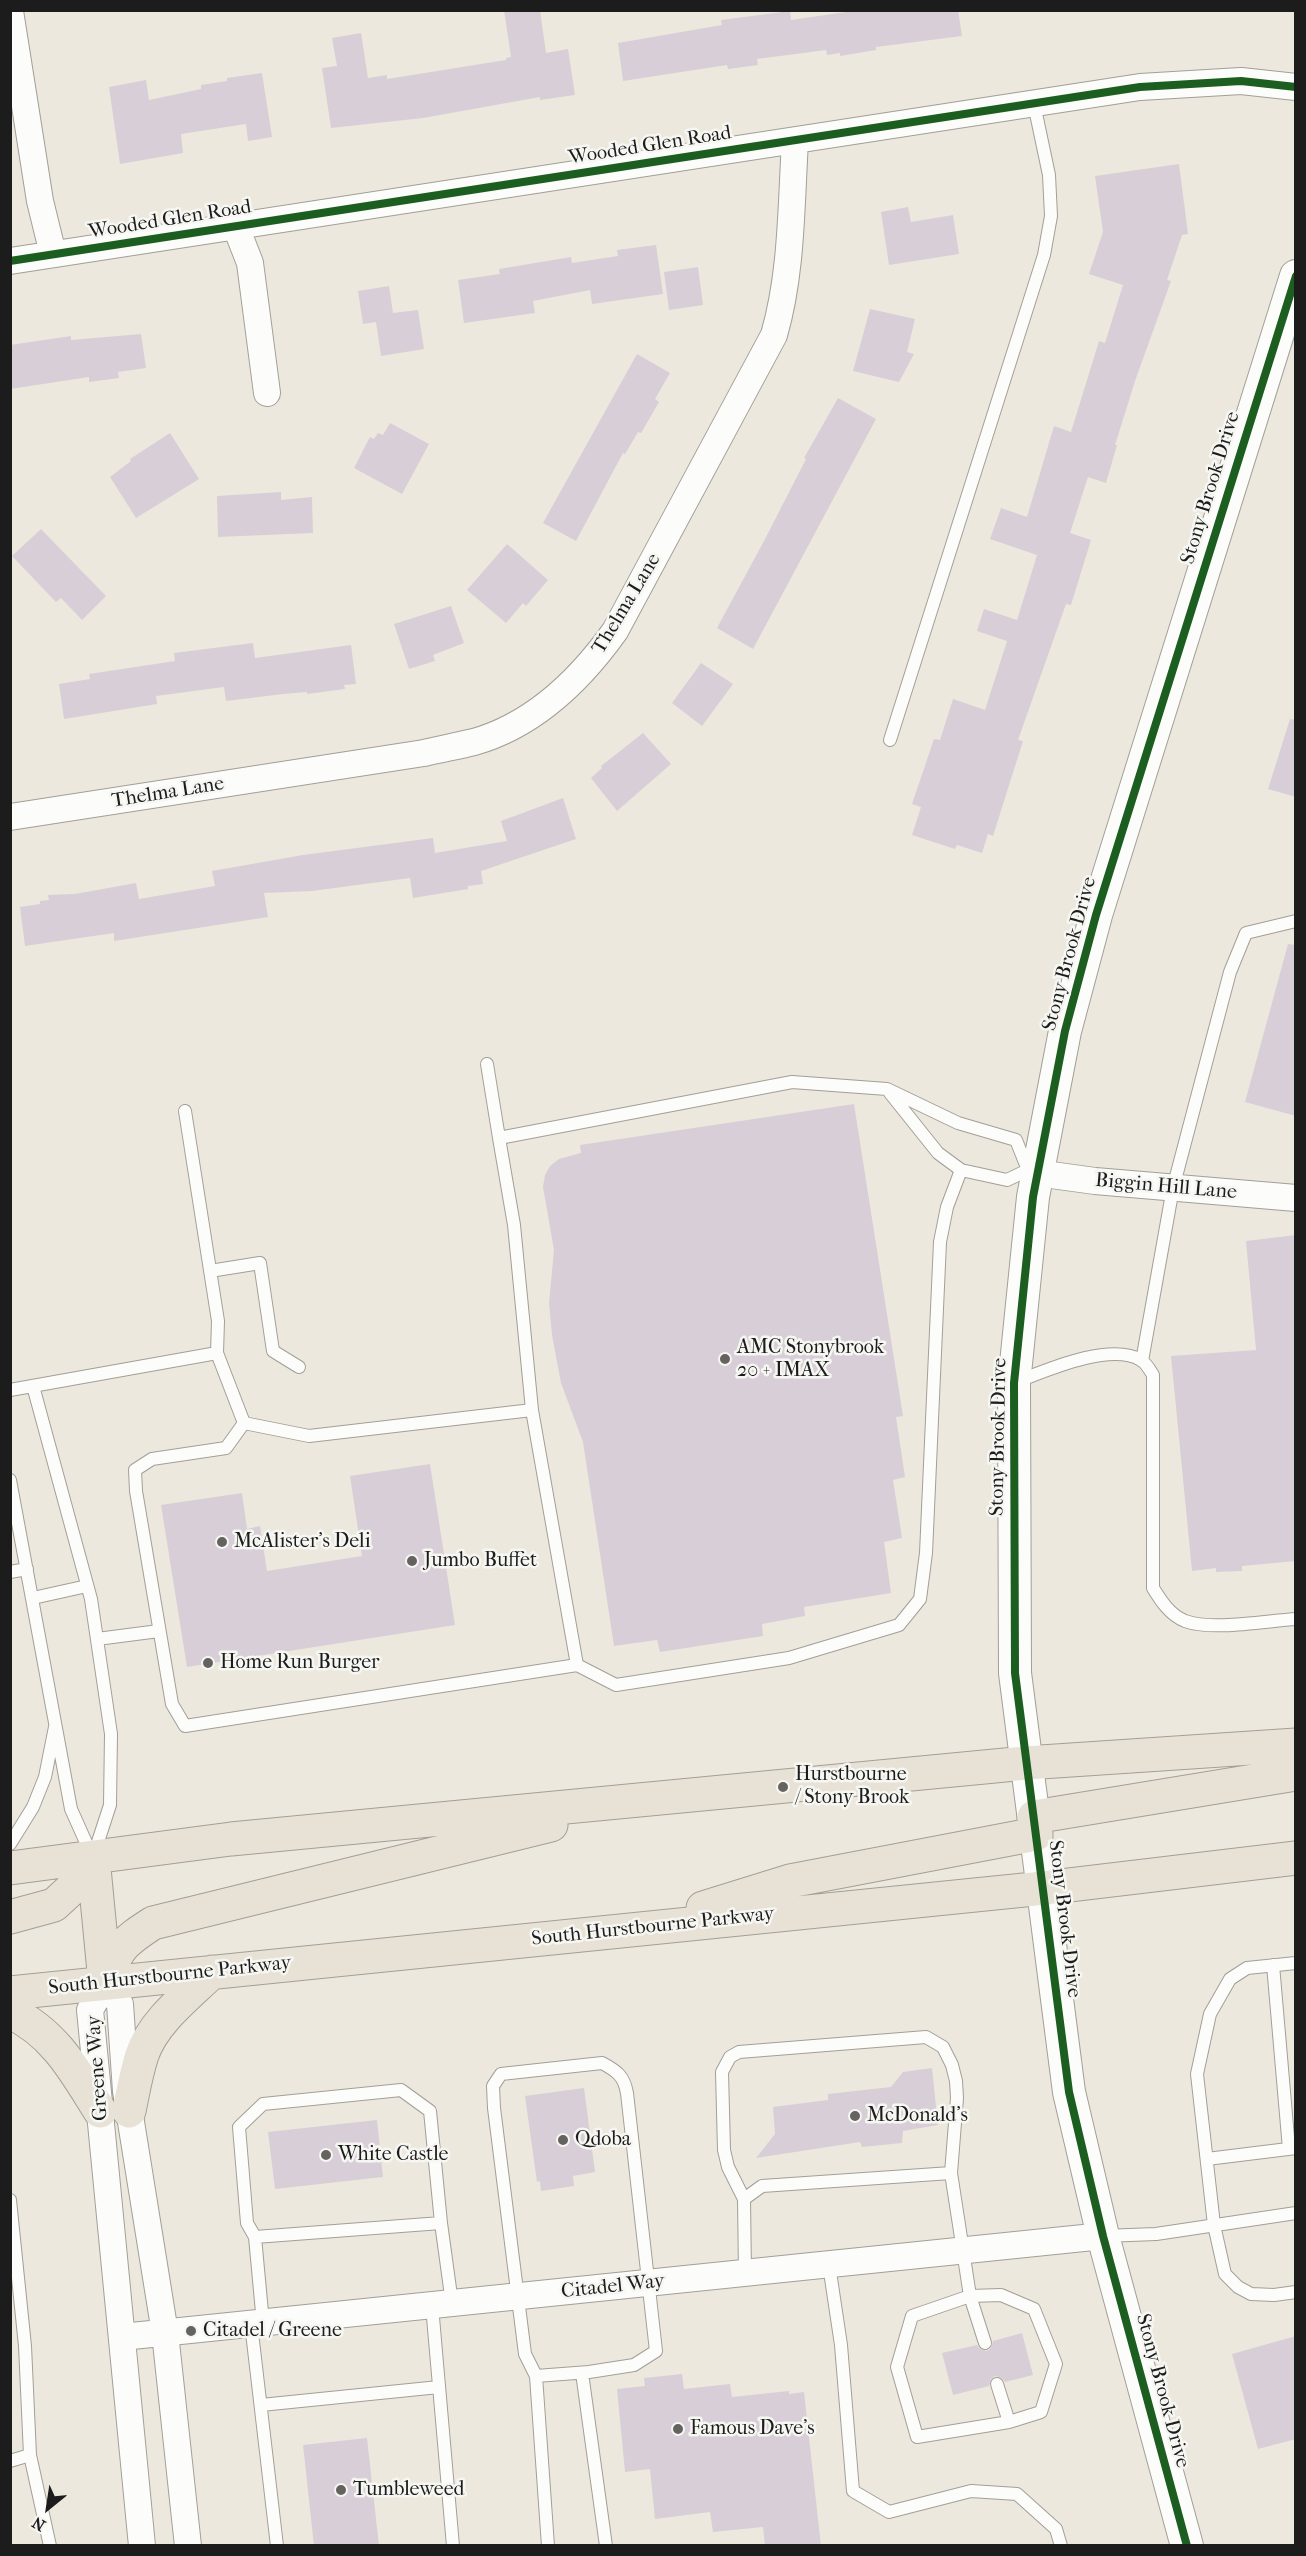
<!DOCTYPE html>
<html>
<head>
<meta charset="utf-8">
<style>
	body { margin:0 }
	#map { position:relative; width:1306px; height:2556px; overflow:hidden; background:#ede8dd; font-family:"IM FELL French Canon",serif }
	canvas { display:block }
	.frame { position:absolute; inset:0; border:12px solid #1c1c1c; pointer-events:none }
	.north { position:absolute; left:18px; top:2478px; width:60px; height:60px; -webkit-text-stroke:4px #f6f6f2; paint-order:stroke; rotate:210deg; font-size:16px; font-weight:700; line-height:24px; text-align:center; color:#1c1c1c }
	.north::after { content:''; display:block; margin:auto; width:21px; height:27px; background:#1c1c1c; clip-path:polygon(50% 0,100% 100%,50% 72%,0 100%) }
</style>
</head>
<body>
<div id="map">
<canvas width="1306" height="2556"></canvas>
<div class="frame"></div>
<div class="north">N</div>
</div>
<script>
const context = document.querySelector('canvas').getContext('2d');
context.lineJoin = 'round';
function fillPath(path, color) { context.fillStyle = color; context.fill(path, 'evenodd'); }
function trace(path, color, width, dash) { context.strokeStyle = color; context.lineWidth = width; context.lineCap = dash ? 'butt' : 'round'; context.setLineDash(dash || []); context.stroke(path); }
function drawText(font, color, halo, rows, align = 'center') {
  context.font = font + ' "IM FELL French Canon",serif'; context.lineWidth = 5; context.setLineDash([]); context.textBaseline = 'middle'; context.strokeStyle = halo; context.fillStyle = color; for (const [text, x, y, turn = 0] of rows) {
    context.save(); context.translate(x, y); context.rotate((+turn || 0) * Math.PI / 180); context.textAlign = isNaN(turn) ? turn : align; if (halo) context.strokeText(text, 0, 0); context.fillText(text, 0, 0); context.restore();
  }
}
fillPath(new Path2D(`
	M 504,10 L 540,10 L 546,53 L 568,49 L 575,95 L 540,100 L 540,97 L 423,118 L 331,128 L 322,68 L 337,66 L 332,38 L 361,33 L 368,78 L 387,75 L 387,79 L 506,60 L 506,58 L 511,57 Z
	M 860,10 L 958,10 L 962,36 L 876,47 L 876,50 L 840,56 L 840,53 L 827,55 L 826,50 L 757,59 L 758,65 L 728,69 L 727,65 L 623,81 L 618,43 L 722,25 L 721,20 L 790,11 L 791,20 Z
	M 262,73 L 272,137 L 248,141 L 246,124 L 181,134 L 183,153 L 120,164 L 109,87 L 146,80 L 149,100 L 201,89 L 201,85 L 227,81 L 227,78 Z
	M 1179,164 L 1188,234 L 1182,235 L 1167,280 L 1171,281 L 1135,381 L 1115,445 L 1117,445 L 1106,483 L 1088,477 L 1070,533 L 1091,540 L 1071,605 L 1066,604 L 1018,740 L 1023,741 L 993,836 L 988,834 L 982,853 L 957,845 L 955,849 L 912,835 L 921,807 L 912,804 L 934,739 L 940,740 L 953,699 L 985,710 L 1007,641 L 977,631 L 984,609 L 1017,620 L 1037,555 L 990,539 L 1001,508 L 1027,517 L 1054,426 L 1071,432 L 1099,341 L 1105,343 L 1123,285 L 1089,274 L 1103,232 L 1095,176 Z
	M 908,207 L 911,222 L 953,215 L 959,254 L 889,265 L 881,212 Z
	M 656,245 L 663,294 L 592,304 L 590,290 L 533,301 L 535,313 L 464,323 L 458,280 L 500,274 L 499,269 L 571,257 L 572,263 L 618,256 L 617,250 Z
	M 698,267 L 703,305 L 669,310 L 664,272 Z
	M 389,286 L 393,313 L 418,310 L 424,349 L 381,356 L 376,322 L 363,324 L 358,291 Z
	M 870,309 L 915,319 L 907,352 L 914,354 L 899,382 L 853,371 Z
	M 141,334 L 146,368 L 118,372 L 119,378 L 89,382 L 89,377 L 10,389 L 10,345 L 71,336 L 71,340 Z
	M 637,354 L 670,373 L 655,399 L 659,402 L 641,433 L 638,432 L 625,454 L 623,453 L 576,541 L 543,523 Z
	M 838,398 L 876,419 L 753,649 L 717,628 L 764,541 L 806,459 L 804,458 Z
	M 390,423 L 429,444 L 402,494 L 354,468 L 370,437 L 374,439 L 378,433 L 383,435 Z
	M 170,433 L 199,479 L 136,518 L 110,477 L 131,461 L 130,459 Z
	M 281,492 L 281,500 L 312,497 L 313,533 L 218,537 L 217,496 Z
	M 41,529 L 106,596 L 82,620 L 61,598 L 56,602 L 12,556 Z
	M 507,544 L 548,580 L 526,606 L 523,603 L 506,623 L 467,590 Z
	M 451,606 L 464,643 L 433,655 L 435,661 L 409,669 L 394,624 Z
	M 253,643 L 255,658 L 351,645 L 356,684 L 344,685 L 345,689 L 307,694 L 307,692 L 283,694 L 226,701 L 224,687 L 156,696 L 157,704 L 64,719 L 59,684 L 90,679 L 89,674 L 175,661 L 174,653 Z
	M 701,663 L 733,684 L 702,726 L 672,703 Z
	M 1290,719 L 1296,720 L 1296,797 L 1268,789 Z
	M 643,733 L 671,764 L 617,811 L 591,778 L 602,768 L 601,766 Z
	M 563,798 L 576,839 L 481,871 L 483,884 L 468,886 L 468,889 L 413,898 L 410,878 L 312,891 L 264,893 L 268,917 L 114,941 L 114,933 L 25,946 L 20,907 L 40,904 L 40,901 L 49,900 L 48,895 L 75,894 L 136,883 L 139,899 L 215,886 L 212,871 L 303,855 L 433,838 L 435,853 L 507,841 L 501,821 Z
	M 1288,944 L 1296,945 L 1296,1116 L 1245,1102 Z
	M 854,1104 L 903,1416 L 896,1417 L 905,1477 L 893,1480 L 902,1538 L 884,1542 L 891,1593 L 804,1607 L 805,1616 L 762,1624 L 763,1636 L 660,1652 L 657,1640 L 614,1646 L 583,1442 L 561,1383 L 552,1335 L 549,1303 L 554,1250 L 543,1187 L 545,1175 L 550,1166 L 559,1159 L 581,1153 L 580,1145 Z
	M 1296,1235 L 1296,1561 L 1242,1566 L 1242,1571 L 1216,1572 L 1216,1568 L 1192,1571 L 1171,1356 L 1256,1350 L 1246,1241 Z
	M 430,1464 L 455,1625 L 187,1667 L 161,1505 L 242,1493 L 247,1529 L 260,1526 L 267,1571 L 362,1556 L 350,1476 Z
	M 932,2068 L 938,2125 L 903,2131 L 902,2143 L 862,2147 L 860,2142 L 756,2158 L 775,2134 L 773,2107 L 828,2100 L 828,2094 L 891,2087 L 903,2072 Z
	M 584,2088 L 595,2172 L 573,2176 L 574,2186 L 541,2191 L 540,2181 L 537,2182 L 525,2096 Z
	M 377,2120 L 383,2177 L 275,2189 L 268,2132 Z
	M 1022,2333 L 1033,2375 L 1005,2382 L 1002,2378 L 995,2376 L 991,2379 L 989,2386 L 953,2395 L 942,2353 L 977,2345 L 980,2349 L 987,2351 L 991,2348 L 993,2341 Z
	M 1296,2336 L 1296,2439 L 1258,2449 L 1232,2354 Z
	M 682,2374 L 684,2389 L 730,2384 L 732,2397 L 789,2391 L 789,2394 L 804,2392 L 821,2546 L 765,2546 L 763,2527 L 713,2532 L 710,2512 L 655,2519 L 650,2469 L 625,2472 L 617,2389 L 645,2386 L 644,2378 Z
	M 367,2438 L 379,2546 L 314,2546 L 303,2445 Z`), '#d8ced7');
const service = new Path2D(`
	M 890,740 L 1044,255 L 1051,216 L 1049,175 L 1034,104
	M 487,1064 L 499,1138
	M 890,1093 L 938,1153 L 961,1170 L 1007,1180 L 1028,1170 L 1035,1172
	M 185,1111 L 218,1321 L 217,1353
	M 210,1271 L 260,1263 L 273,1351 L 299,1367
	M 1142,1361 L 1173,1188 L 1230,972 L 1246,933 L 1296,921
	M 1016,1382 C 1047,1370 1110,1342 1141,1360 C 1146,1363 1150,1370 1153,1375 L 1153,1588 C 1161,1601 1170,1615 1185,1621 C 1212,1631 1265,1621 1296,1619
	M 33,1386 L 91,1599 L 111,1734 L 110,1805 L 94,1854
	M 10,1390 L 217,1353 L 244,1423 L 309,1436 L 532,1410 L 514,1225 L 499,1138 L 792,1082 L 887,1089 L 958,1123 L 1016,1140 L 1028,1170
	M 532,1410 L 577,1665
	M 244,1423 L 226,1448 L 152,1459 L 135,1470 L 136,1491 L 172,1704 L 185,1726 L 577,1665 L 616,1685 L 789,1658 L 899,1625 L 920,1599 L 926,1553 L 940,1242 L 947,1207 L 961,1170
	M 10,1480 L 71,1809 L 92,1856
	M 10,1572 L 27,1569
	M 33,1598 L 87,1586
	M 97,1639 L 159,1631
	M 10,1844 L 33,1807 L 45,1777 L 55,1727
	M 1296,1963 L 1247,1968 L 1230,1979 L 1210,2014 L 1197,2074 L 1214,2225 L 1225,2274 L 1238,2287 L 1251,2294 L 1274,2295 L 1296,2292
	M 1273,1965 L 1289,2149
	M 602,2063 C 617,2071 624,2076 627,2093 L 656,2351 L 634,2365 L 589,2372 L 536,2376 L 525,2354 L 494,2108 L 493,2086 L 501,2074 Z
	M 1207,2159 L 1296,2148
	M 744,2199 L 762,2186 L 951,2173
	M 10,2200 L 25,2346 L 30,2455
	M 441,2223 L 255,2237 L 247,2223 L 239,2127 L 263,2104 L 401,2090 L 430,2111 L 441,2223 L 452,2303
	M 1103,2236 L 1156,2234 L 1296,2213
	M 255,2237 L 263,2323
	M 829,2265 L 841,2345 L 853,2491 L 889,2512 L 971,2491 L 1017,2494 L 1056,2529 L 1061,2546
	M 745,2273 L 744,2199 L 728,2167 L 724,2150 L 722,2072 L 730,2057 L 739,2052 L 926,2037 L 943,2047 L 952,2065 L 956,2081 L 957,2098 L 951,2173 L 970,2296 L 985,2343
	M 1001,2295 L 1034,2309 L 1056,2364 L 1041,2412 L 1009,2422 L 917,2437 L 897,2367 L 912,2316 L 970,2296 Z
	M 432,2306 L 453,2546
	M 251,2324 L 277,2546
	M 582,2373 L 606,2546
	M 536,2376 L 548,2546
	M 997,2384 L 1009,2422
	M 261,2405 L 439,2387
	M 10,2461 L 30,2455 L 50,2546`);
const minor = new Path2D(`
	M 10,11 L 40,201 L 53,254
	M 236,227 L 250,263 L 267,393
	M 10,261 L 1140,87 L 1241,81 L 1296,87
	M 10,817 L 424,753 C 441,749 457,746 474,742 C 534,725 580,680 615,631 L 774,335 C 792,273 791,206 795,142
	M 1037,1173 L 1095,1181 L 1296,1198
	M 122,2337 L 1103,2236
	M 142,2546 L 90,2010 L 105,1983 L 120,2004 L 126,2091 L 165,2333 L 188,2546`);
const tertiary = new Path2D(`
	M 1187,2546 L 1103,2236 L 1069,2092 L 1015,1673 L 1014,1383 L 1033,1197 L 1065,1031 L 1096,915 L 1296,276`);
const primary = new Path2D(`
	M 1034,1817 L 1296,1774
	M 93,1858 L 105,1982
	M 10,1868 L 231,1839 L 1026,1763 L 1296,1745
	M 703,1908 L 790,1881 L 1036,1834
	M 10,1917 L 54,1905 L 80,1881 L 93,1858
	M 105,1983 C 117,1948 122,1943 153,1923 L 551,1825
	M 10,1993 L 1044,1888 L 1296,1858
	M 10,2012 C 55,2033 75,2071 100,2111
	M 129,2111 C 133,2092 136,2073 142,2055 C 153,2022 187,1996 212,1972`);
trace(service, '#a29f98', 14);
trace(minor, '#a29f98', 28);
trace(tertiary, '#a29f98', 34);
trace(primary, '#a29f98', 35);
trace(service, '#fcfcfa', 12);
trace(minor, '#fcfcfa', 26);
trace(tertiary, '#fcfcfa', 32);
trace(primary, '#e8e2d6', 33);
trace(new Path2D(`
	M 10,261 L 1140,87 L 1241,81 L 1296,87
	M 1187,2546 L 1103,2236 L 1069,2092 L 1015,1673 L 1014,1383 L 1033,1197 L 1065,1031 L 1096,915 L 1296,276`), '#1b5e20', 8);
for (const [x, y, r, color] of [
	[725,1359,6,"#656360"],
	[222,1542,6,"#656360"],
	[412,1561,6,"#656360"],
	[208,1663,6,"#656360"],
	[783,1787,6,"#656360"],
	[855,2116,6,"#656360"],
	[563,2140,6,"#656360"],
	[326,2155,6,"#656360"],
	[191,2331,6,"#656360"],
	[678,2429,6,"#656360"],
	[341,2490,6,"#656360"]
]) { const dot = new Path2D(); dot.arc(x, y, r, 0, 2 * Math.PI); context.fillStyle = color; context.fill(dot); trace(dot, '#f6f6f2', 2); }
drawText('20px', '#1c1c1c', '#f6f6f2', [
	["Wooded Glen Road",650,146,-9],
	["Wooded Glen Road",170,220,-9],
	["Stony Brook Drive",1211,488,-73],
	["Thelma Lane",627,604,-59],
	["Thelma Lane",168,793,-9],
	["Stony Brook Drive",1070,954,-75],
	["Biggin Hill Lane",1166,1187,5],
	["Stony Brook Drive",999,1437,-89],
	["Stony Brook Drive",1064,1919,83],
	["South Hurstbourne Parkway",653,1927,-6],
	["South Hurstbourne Parkway",170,1976,-6],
	["Greene Way",98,2068,-94],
	["Citadel Way",613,2287,-6],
	["Stony Brook Drive",1162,2391,75]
]);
drawText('20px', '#1c1c1c', '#f6f6f2', [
	["AMC Stonybrook",737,1348],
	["20 + IMAX",737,1371],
	["McAlister's Deli",234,1542],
	["Jumbo Buffet",424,1561],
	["Home Run Burger",220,1663],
	["Hurstbourne",795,1775],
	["/ Stony Brook",795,1798],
	["McDonald's",867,2116],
	["Qdoba",575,2140],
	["White Castle",338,2155],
	["Citadel / Greene",203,2331],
	["Famous Dave's",690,2429],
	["Tumbleweed",353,2490]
], 'left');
</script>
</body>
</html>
